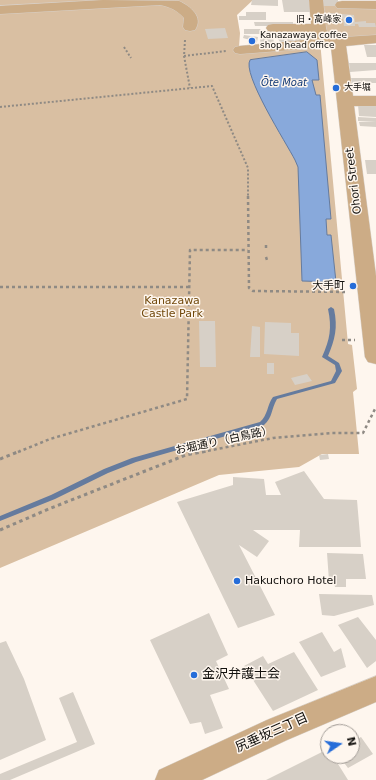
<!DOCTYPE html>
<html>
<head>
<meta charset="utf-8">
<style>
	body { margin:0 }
	#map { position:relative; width:376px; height:780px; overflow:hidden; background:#fef6ee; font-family:"DejaVu Sans",sans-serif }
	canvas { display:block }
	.north { position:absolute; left:320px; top:724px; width:40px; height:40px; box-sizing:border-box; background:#fef6ee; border:1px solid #a09a94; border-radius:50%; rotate:77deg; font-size:11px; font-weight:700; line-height:16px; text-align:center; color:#13110e }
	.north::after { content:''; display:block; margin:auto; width:14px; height:18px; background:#266dd9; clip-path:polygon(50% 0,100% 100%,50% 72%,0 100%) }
</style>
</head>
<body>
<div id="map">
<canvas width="376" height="780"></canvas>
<div class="north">N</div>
</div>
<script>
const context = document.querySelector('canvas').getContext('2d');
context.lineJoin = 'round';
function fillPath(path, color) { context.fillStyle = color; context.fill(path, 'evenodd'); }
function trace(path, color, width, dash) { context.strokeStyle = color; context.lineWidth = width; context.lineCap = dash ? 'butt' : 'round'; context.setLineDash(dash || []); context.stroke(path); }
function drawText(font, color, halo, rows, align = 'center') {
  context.font = font + ' "DejaVu Sans","Noto Sans JP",sans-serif'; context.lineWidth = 3; context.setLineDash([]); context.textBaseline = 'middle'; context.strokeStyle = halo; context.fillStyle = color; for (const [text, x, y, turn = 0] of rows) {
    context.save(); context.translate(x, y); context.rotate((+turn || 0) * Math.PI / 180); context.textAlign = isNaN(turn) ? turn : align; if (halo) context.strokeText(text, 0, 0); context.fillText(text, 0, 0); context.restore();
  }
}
fillPath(new Path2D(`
	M 0,0 L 253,0 L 237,15 L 240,33 L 239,47 L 320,41 L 348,344 L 352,345 L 357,389 L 353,392 L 359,454 L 322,454 L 299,467 L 219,475 L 0,568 Z
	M 321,6 L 376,6 L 376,36 L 344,40 L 323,33 Z`), '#d9bfa2');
const water = new Path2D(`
	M 307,52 L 317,60 L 319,80 L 312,80 L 316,95 L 320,95 L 331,219 L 326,219 L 327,235 L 331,235 L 336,282 L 302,281 L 298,167 L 295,160 C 287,144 241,73 250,60 Z`);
fillPath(water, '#88a9db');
trace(water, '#657b9e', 1);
fillPath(new Path2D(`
	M 331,307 L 334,309 C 338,328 335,339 328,356 L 339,363 L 342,371 L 335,383 L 277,399 C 271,409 273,417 264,425 L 136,462 L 108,473 L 55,499 L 0,521 L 0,516 L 51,495 L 104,469 L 132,458 L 260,422 C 268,415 267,405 273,397 L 331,381 L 336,371 L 335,365 L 322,357 C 330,339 332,328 328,309 Z`), '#657b9e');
fillPath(new Path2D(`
	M 252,0 L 278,0 L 278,6 L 251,5 Z
	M 282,0 L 309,0 L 311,12 L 284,12 Z
	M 320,0 L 338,0 L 338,3 L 337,6 L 323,6 Z
	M 246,12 L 266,12 L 266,20 L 239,20 L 239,16 L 246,16 Z
	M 330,13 L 354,15 L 355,22 L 366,21 L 366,23 L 375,23 L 376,27 L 359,27 L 358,24 L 355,24 L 355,26 L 344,26 L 343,19 L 331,18 Z
	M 254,22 L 293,22 L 293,26 L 255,26 Z
	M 225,28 L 228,38 L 208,39 L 205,29 Z
	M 244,29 L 260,29 L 261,30 L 272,31 L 274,43 L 261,45 L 260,39 L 262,39 L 262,34 L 244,34 Z
	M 316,33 L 320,39 L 296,42 L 293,35 Z
	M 244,35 L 258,37 L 257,42 L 255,44 L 250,42 L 250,40 L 243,38 Z
	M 291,36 L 294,41 L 280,42 L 277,37 Z
	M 364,45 L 376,45 L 376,57 L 367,57 Z
	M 349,63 L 376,63 L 376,70 L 350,72 Z
	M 351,78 L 376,78 L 376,83 L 352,83 Z
	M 358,105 L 376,105 L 376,117 L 359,116 Z
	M 358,117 L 376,118 L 376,122 L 358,121 Z
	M 359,122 L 376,122 L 376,127 L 360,126 Z
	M 365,160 L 376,160 L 376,174 L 367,174 Z
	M 199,321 L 215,321 L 216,367 L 200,367 Z
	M 265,322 L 291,323 L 291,333 L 299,333 L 299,356 L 264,354 Z
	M 252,326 L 260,327 L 260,357 L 250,357 Z
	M 267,363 L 274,363 L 274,374 L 267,374 Z
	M 307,374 L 312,381 L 295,385 L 291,378 Z
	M 328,454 L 329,459 L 320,460 L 319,455 Z
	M 304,471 L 324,499 L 357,500 L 361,547 L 299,547 L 300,530 L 253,530 L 269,541 L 257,557 L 239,545 L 275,615 L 238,628 L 177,502 L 233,485 L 233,477 L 264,479 L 266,495 L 281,495 L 275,482 Z
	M 327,553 L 363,554 L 366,579 L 346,579 L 346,587 L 335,587 L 334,582 L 329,581 Z
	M 319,594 L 372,595 L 374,605 L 334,616 L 322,615 Z
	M 209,613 L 228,655 L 216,661 L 229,689 L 210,695 L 223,728 L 205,734 L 201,722 L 190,724 L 150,640 Z
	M 358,617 L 376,640 L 376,661 L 367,668 L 338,625 Z
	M 322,632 L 334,652 L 341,648 L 346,667 L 321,677 L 299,642 Z
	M 6,641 L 24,679 L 46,740 L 0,760 L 0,643 Z
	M 294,652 L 318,690 L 273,711 L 244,666 L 263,656 L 268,664 Z
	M 73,692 L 95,744 L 10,780 L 0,780 L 0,774 L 77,742 L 59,698 Z
	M 361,737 L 373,754 L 348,768 L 339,756 L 352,756 L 352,742 Z
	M 328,749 L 328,756 L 333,756 L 348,780 L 266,780 Z`), '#d7d0c7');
const minor = new Path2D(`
	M 103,0 L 179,1 C 190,6 204,17 195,30 L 190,31 L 185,30 L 183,27 L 184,18 C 177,10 170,7 160,5 L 0,14 L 0,6 Z
	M 309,0 L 323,0 L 326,28 L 329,38 L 376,35 L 376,43 L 346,46 L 353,96 L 376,96 L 376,106 L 354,106 L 376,276 L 376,364 L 368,362 L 365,357 L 331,47 L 240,54 L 235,53 L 233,50 L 235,47 L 240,46 L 315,39 L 313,32 L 273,32 L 268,31 L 266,28 L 268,25 L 273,24 L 311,24 Z
	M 342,1 L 376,1 L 376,9 L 337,8 L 335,5 L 337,2 Z
	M 376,676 L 376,702 L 287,740 L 202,780 L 155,780 L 159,770 L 267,720 Z`);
trace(minor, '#d8d1ca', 1);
trace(new Path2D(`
	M 185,40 L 184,56 L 190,88
	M 124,47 L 131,58
	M 184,56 L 226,51
	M 0,107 L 212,86 L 248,168 L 248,197`), '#8f8a84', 2, [2, 2]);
trace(new Path2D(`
	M 248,196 L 249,288 L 253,291 L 348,292
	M 266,245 L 266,248
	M 266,257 L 267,260
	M 0,287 L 188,287
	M 342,340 L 355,340
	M 18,452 L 50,439 L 187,399 L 190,250 L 248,250
	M 202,452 L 273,438 L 331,433 L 363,433 L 376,407`), '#8f8a84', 2.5, [3, 3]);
trace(new Path2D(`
	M 0,459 L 20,451
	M 0,530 L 51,508 L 186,455 L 207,451`), '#8f8a84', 3, [3.5, 3.5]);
fillPath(minor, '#ccac86');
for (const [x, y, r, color] of [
	[349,20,4,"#266dd9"],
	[252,41,4,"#266dd9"],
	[336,88,4,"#266dd9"],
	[353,286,4,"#266dd9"],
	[237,581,4,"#266dd9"],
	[194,675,4,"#266dd9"]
]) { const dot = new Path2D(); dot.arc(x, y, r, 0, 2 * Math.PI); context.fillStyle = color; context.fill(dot); trace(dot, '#fef6ee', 1.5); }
drawText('9px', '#13110e', '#fef6ee', [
	["旧・高峰家",341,20,"right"],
	["Kanazawaya coffee",260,36],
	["shop head office",260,46],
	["大手堀",344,88]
], 'left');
drawText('italic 10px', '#113874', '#fef6ee', [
	["Ōte Moat",284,83]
]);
drawText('11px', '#13110e', '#fef6ee', [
	["Ohori Street",354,181,-97],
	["お堀通り（白鳥路）",224,441,-12]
]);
drawText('11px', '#13110e', '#fef6ee', [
	["大手町",345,286],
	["Hakuchoro Hotel",245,581,"left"]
], 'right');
drawText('11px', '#71490c', '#fef6ee', [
	["Kanazawa",172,301],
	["Castle Park",172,314]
]);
drawText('13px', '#13110e', '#fef6ee', [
	["金沢弁護士会",202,675]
], 'left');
drawText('13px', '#13110e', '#fef6ee', [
	["尻垂坂三丁目",272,733,-24]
]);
</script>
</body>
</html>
